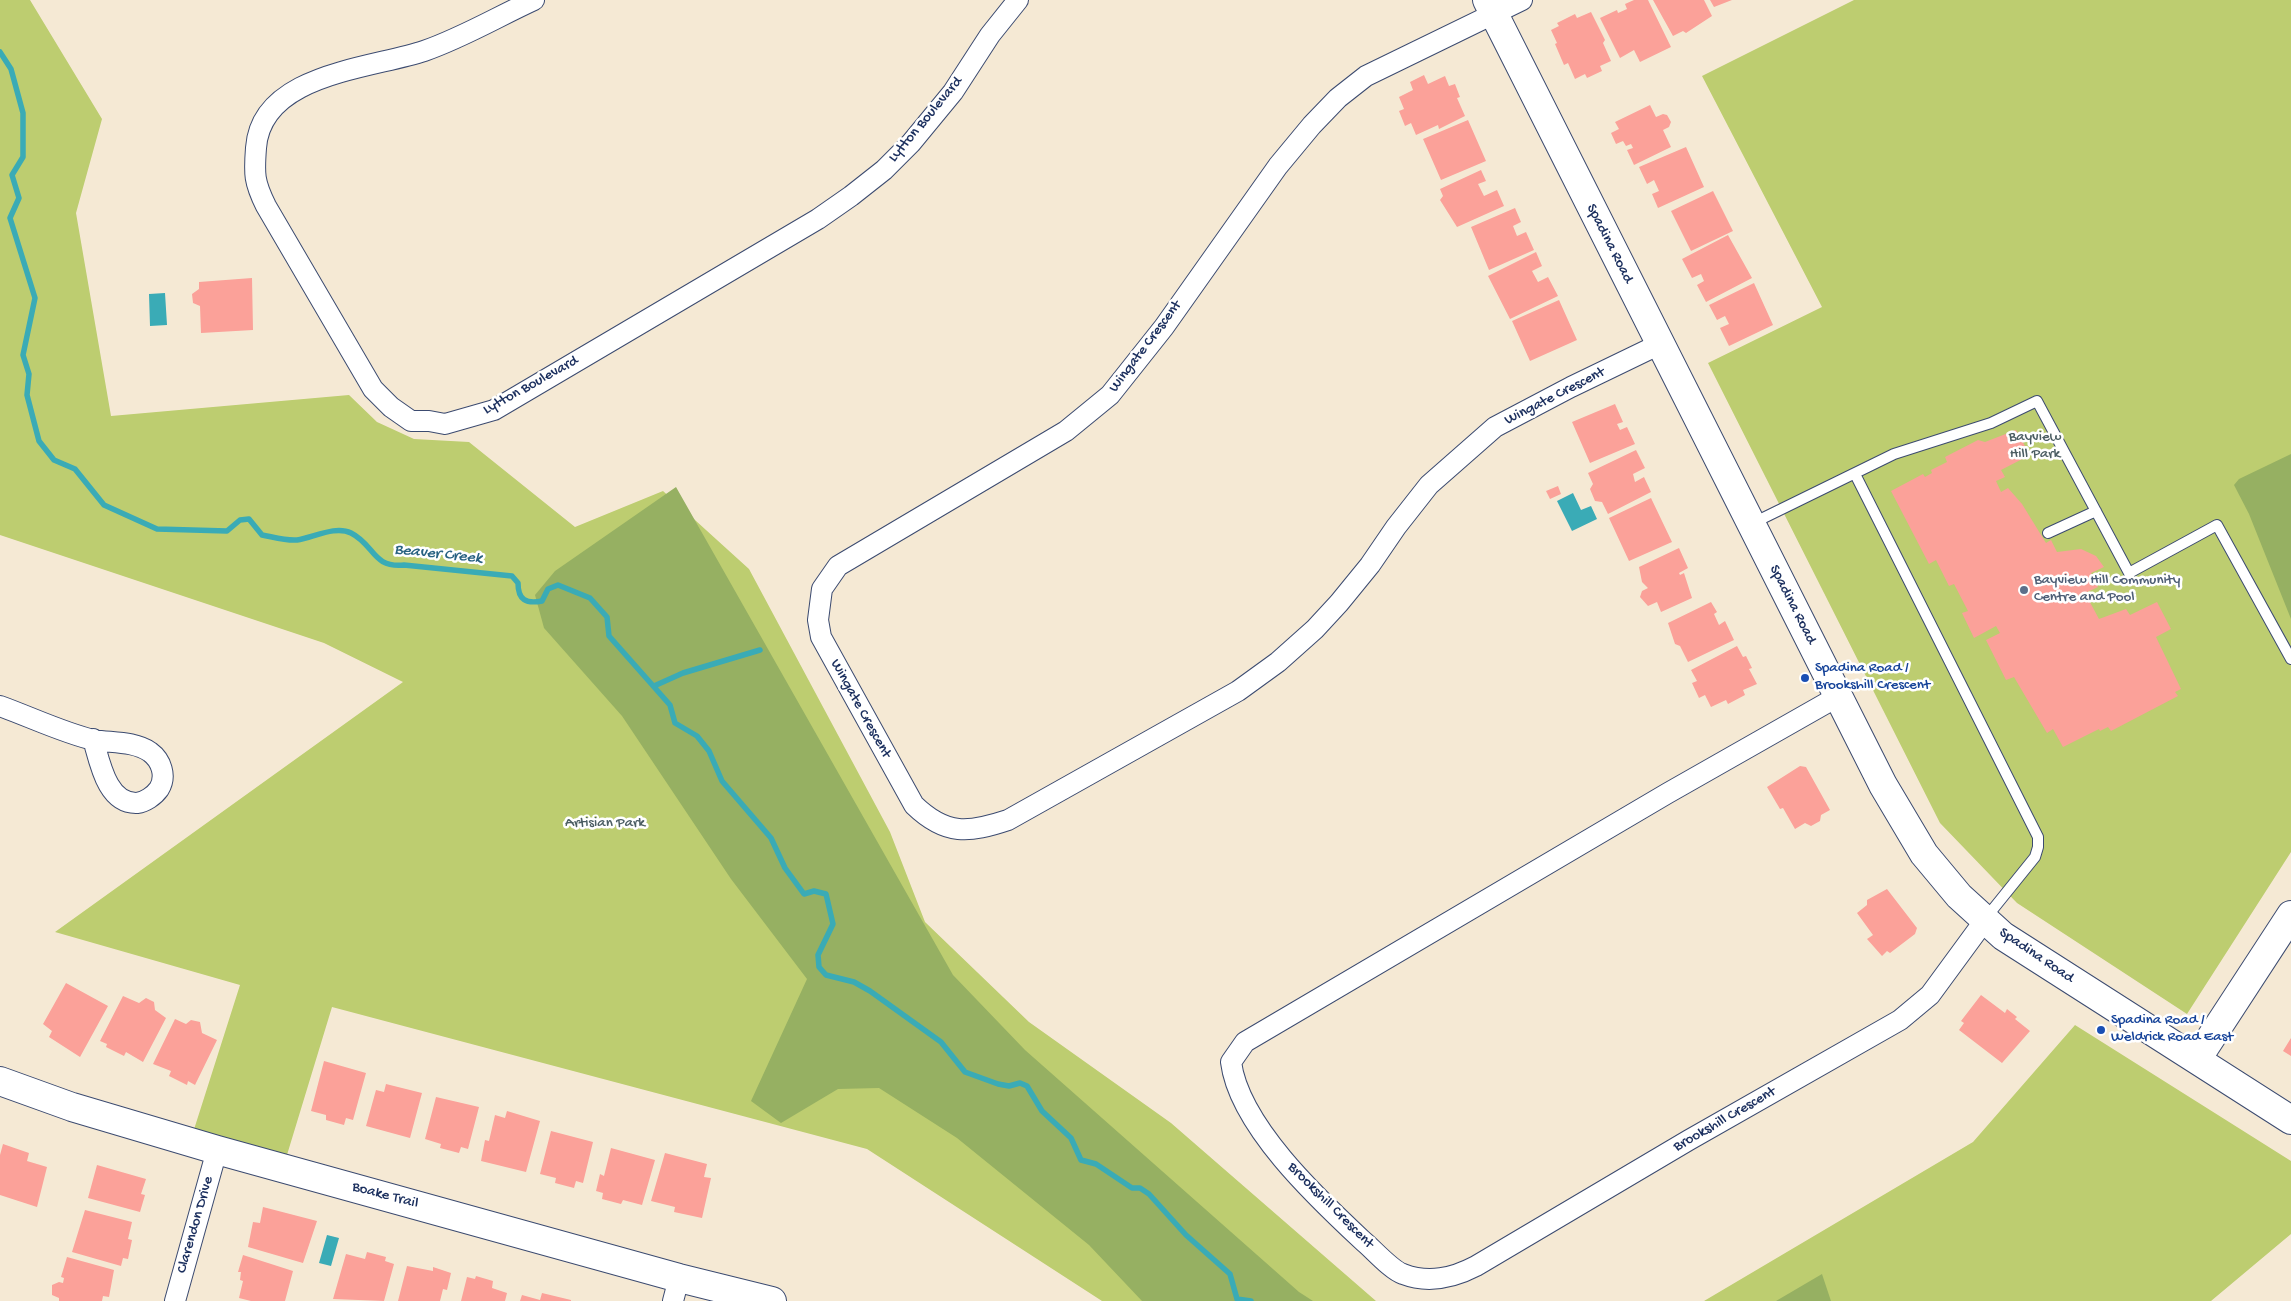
<!DOCTYPE html>
<html>
<head>
<meta charset="utf-8">
<style>
	body { margin:0 }
	canvas { display:block; background:#f5e9d4 }
</style>
</head>
<body>
<canvas width="2291" height="1301"></canvas>
<script>
const context = document.querySelector('canvas').getContext('2d');
context.lineJoin = 'round';
function fillPath(path, color) { context.fillStyle = color; context.fill(path, 'evenodd'); }
function trace(path, color, width, dash) { context.strokeStyle = color; context.lineWidth = width; context.lineCap = dash ? 'butt' : 'round'; context.setLineDash(dash || []); context.stroke(path); }
function drawText(font, color, halo, rows, align = 'center') {
  context.font = font + ' "Gochi Hand",sans-serif'; context.lineWidth = 5; context.setLineDash([]); context.textBaseline = 'middle'; context.strokeStyle = halo; context.fillStyle = color; for (const [text, x, y, turn = 0] of rows) {
    context.save(); context.translate(x, y); context.rotate((+turn || 0) * Math.PI / 180); context.textAlign = isNaN(turn) ? turn : align; if (halo) context.strokeText(text, 0, 0); context.fillText(text, 0, 0); context.restore();
  }
}
fillPath(new Path2D(`
	M 0,0 L 30,0 L 102,119 L 76,213 L 111,416 L 349,395 L 377,422 L 414,439 L 469,442 L 575,527 L 663,491 L 749,569 L 890,832 L 925,922 L 1029,1022 L 1171,1123 L 1376,1301 L 1102,1301 L 867,1149 L 332,1007 L 283,1168 L 190,1142 L 240,985 L 55,932 L 403,682 L 324,643 L 0,535 Z
	M 1854,0 L 2291,0 L 2291,852 L 2187,1014 L 2017,903 L 1940,823 L 1708,363 L 1822,307 L 1702,76 Z
	M 2075,1025 L 2291,1161 L 2291,1234 L 2211,1301 L 1704,1301 L 1973,1142 Z`), '#bdcd70');
fillPath(new Path2D(`
	M 2291,454 L 2291,619 L 2249,514 L 2234,485 L 2239,479 Z
	M 676,487 L 953,975 L 1025,1050 L 1299,1292 L 1313,1301 L 1142,1301 L 1089,1245 L 957,1138 L 879,1088 L 838,1089 L 781,1123 L 751,1101 L 807,979 L 731,879 L 622,716 L 544,628 L 535,595 L 555,571 Z
	M 1822,1274 L 1831,1301 L 1776,1301 Z`), '#96b062');
fillPath(new Path2D(`
	M 165,293 L 167,325 L 150,326 L 149,294 Z
	M 1573,493 L 1581,510 L 1591,506 L 1597,519 L 1572,531 L 1557,501 Z
	M 327,1235 L 339,1238 L 331,1266 L 319,1263 Z`), '#3aabb6');
trace(new Path2D(`
	M 0,52 L 11,69 L 23,113 L 23,157 L 12,175 L 19,198 L 10,218 L 35,298 L 23,355 L 29,374 L 27,395 L 39,441 L 54,460 L 75,469 L 104,505 L 157,529 L 227,531 L 240,520 L 249,519 L 262,535 C 273,537 286,541 297,540 C 313,538 335,525 351,533 C 375,545 372,568 404,565 L 512,576 L 518,583 C 518,600 526,604 542,601 L 548,589 L 558,585 L 590,598 L 607,617 L 609,636 L 670,705 L 675,723 L 697,736 L 709,751 L 722,781 L 771,838 L 785,868 L 804,894 L 814,891 L 826,894 L 833,924 L 818,955 L 819,967 L 826,975 L 854,982 L 870,991 L 941,1042 L 965,1072 L 998,1084 L 1009,1086 L 1020,1083 L 1027,1086 L 1042,1111 L 1071,1138 L 1081,1160 L 1096,1164 L 1132,1188 L 1140,1188 L 1149,1194 L 1186,1235 L 1230,1274 L 1237,1299 L 1251,1301
	M 654,686 L 683,673 L 760,650`), '#3aabb6', 5.5);
fillPath(new Path2D(`
	M 1634,0 L 1648,0 L 1671,47 L 1640,62 L 1634,50 L 1620,58 L 1600,18 L 1617,10 L 1618,13 L 1627,9 L 1625,4 Z
	M 1653,0 L 1704,0 L 1712,16 L 1686,33 L 1683,31 L 1673,36 Z
	M 1710,0 L 1732,0 L 1714,7 Z
	M 1591,12 L 1605,40 L 1603,43 L 1611,61 L 1600,66 L 1602,71 L 1587,78 L 1585,74 L 1575,79 L 1568,63 L 1564,65 L 1555,44 L 1557,43 L 1551,30 L 1559,26 L 1557,23 L 1575,14 L 1577,18 Z
	M 1424,75 L 1428,84 L 1445,76 L 1449,86 L 1455,84 L 1460,97 L 1457,98 L 1465,116 L 1439,129 L 1438,125 L 1416,135 L 1411,123 L 1405,126 L 1399,111 L 1404,109 L 1399,97 L 1413,90 L 1410,82 Z
	M 1650,105 L 1656,117 L 1663,114 L 1667,115 L 1671,122 L 1669,127 L 1663,130 L 1671,147 L 1634,165 L 1627,150 L 1633,148 L 1631,144 L 1626,146 L 1623,141 L 1616,144 L 1611,133 L 1619,129 L 1615,122 Z
	M 1468,120 L 1486,161 L 1441,180 L 1423,139 Z
	M 1686,147 L 1704,187 L 1658,208 L 1652,194 L 1659,191 L 1654,180 L 1647,184 L 1639,167 Z
	M 1481,170 L 1486,181 L 1478,184 L 1484,196 L 1497,190 L 1504,206 L 1457,227 L 1440,200 L 1443,196 L 1440,189 Z
	M 1713,191 L 1733,231 L 1691,251 L 1671,211 Z
	M 1515,208 L 1521,222 L 1513,226 L 1517,236 L 1526,232 L 1534,250 L 1489,270 L 1471,227 Z
	M 1728,235 L 1752,278 L 1706,302 L 1697,285 L 1704,281 L 1701,274 L 1692,278 L 1682,259 Z
	M 1536,252 L 1542,266 L 1532,271 L 1538,282 L 1548,277 L 1558,296 L 1510,319 L 1488,276 Z
	M 252,278 L 253,330 L 201,333 L 200,306 L 193,303 L 192,294 L 199,289 L 199,282 Z
	M 1754,283 L 1773,325 L 1729,346 L 1720,328 L 1729,324 L 1725,316 L 1717,320 L 1709,305 Z
	M 1559,300 L 1577,340 L 1530,361 L 1512,321 Z
	M 1615,404 L 1623,422 L 1617,424 L 1620,430 L 1627,427 L 1635,444 L 1590,463 L 1572,422 Z
	M 2016,430 L 2030,455 L 2001,470 L 2005,477 L 1996,481 L 2001,492 L 2008,488 L 2022,504 L 2046,543 L 2051,540 L 2057,552 L 2081,549 L 2096,556 L 2104,567 L 2091,573 L 2098,587 L 2085,593 L 2099,619 L 2126,609 L 2130,615 L 2157,602 L 2171,629 L 2156,637 L 2181,689 L 2175,692 L 2178,696 L 2111,731 L 2108,727 L 2100,731 L 2099,729 L 2063,747 L 2053,729 L 2047,733 L 2014,677 L 2006,680 L 1986,640 L 2000,633 L 1996,626 L 1974,638 L 1962,613 L 1968,611 L 1954,584 L 1949,586 L 1936,560 L 1929,564 L 1891,491 L 1923,474 L 1925,477 L 1932,473 L 1931,470 L 1947,462 L 1945,457 L 1978,440 L 1985,442 Z
	M 1636,450 L 1645,468 L 1633,474 L 1635,482 L 1644,477 L 1651,492 L 1608,514 L 1602,502 L 1595,501 L 1590,489 L 1593,484 L 1588,473 Z
	M 1558,486 L 1561,494 L 1550,499 L 1546,491 Z
	M 1651,498 L 1672,542 L 1629,561 L 1609,518 Z
	M 1679,548 L 1688,568 L 1679,573 L 1680,575 L 1684,573 L 1692,598 L 1661,612 L 1657,602 L 1648,606 L 1640,597 L 1642,591 L 1648,588 L 1642,582 L 1639,567 Z
	M 1711,602 L 1717,612 L 1714,614 L 1719,625 L 1725,621 L 1734,640 L 1688,662 L 1680,646 L 1675,644 L 1668,623 Z
	M 1737,646 L 1743,657 L 1746,656 L 1752,668 L 1749,669 L 1757,684 L 1743,690 L 1745,695 L 1728,704 L 1726,700 L 1711,707 L 1705,695 L 1699,698 L 1692,683 L 1697,681 L 1691,670 Z
	M 1800,766 L 1806,767 L 1830,810 L 1821,815 L 1820,821 L 1811,826 L 1805,823 L 1795,829 L 1783,808 L 1780,809 L 1767,787 Z
	M 1887,889 L 1917,928 L 1915,934 L 1890,953 L 1887,951 L 1882,956 L 1867,939 L 1873,935 L 1857,913 L 1867,905 L 1867,900 Z
	M 66,983 L 108,1006 L 80,1057 L 49,1037 L 52,1031 L 43,1024 Z
	M 1981,995 L 2005,1013 L 2007,1009 L 2017,1017 L 2015,1019 L 2030,1031 L 2002,1063 L 1959,1030 L 1964,1023 L 1961,1021 Z
	M 123,996 L 139,1003 L 146,998 L 154,1002 L 155,1010 L 166,1018 L 143,1062 L 126,1052 L 124,1056 L 106,1047 L 107,1044 L 100,1041 Z
	M 175,1019 L 186,1024 L 191,1020 L 200,1022 L 202,1033 L 217,1040 L 195,1085 L 188,1081 L 187,1085 L 169,1076 L 171,1071 L 153,1064 Z
	M 2291,1038 L 2291,1056 L 2283,1051 Z
	M 324,1061 L 366,1073 L 353,1120 L 346,1118 L 344,1125 L 326,1120 L 326,1115 L 311,1111 Z
	M 386,1084 L 422,1093 L 410,1138 L 366,1126 L 376,1090 L 384,1092 Z
	M 436,1097 L 479,1107 L 468,1149 L 461,1147 L 459,1153 L 440,1148 L 441,1144 L 425,1139 Z
	M 507,1111 L 540,1121 L 526,1172 L 481,1161 L 485,1140 L 489,1141 L 495,1115 L 505,1118 Z
	M 551,1131 L 593,1142 L 583,1183 L 576,1181 L 574,1188 L 555,1183 L 556,1178 L 540,1174 Z
	M 3,1144 L 29,1153 L 27,1161 L 47,1167 L 37,1207 L 0,1195 L 0,1155 Z
	M 611,1148 L 655,1160 L 642,1205 L 623,1200 L 621,1204 L 602,1199 L 603,1193 L 596,1191 L 600,1174 L 604,1176 Z
	M 665,1153 L 707,1164 L 704,1177 L 711,1178 L 702,1218 L 674,1212 L 675,1207 L 651,1201 Z
	M 97,1165 L 146,1179 L 141,1194 L 145,1195 L 140,1212 L 88,1198 Z
	M 263,1207 L 317,1221 L 303,1263 L 248,1247 L 253,1222 L 260,1223 Z
	M 85,1210 L 132,1222 L 128,1239 L 132,1240 L 128,1259 L 123,1258 L 121,1266 L 72,1252 Z
	M 367,1252 L 386,1257 L 385,1261 L 394,1264 L 384,1301 L 333,1299 L 346,1254 L 365,1259 Z
	M 243,1255 L 293,1271 L 285,1301 L 251,1301 L 239,1298 L 243,1281 L 240,1280 L 241,1272 L 238,1272 Z
	M 67,1257 L 114,1270 L 109,1297 L 103,1296 L 102,1301 L 59,1301 L 59,1298 L 52,1295 L 52,1285 L 59,1282 L 63,1283 L 64,1278 L 61,1277 Z
	M 407,1266 L 433,1271 L 433,1267 L 451,1273 L 447,1290 L 443,1289 L 440,1301 L 398,1301 Z
	M 476,1276 L 493,1281 L 492,1288 L 507,1293 L 505,1301 L 461,1301 L 467,1277 L 475,1279 Z
	M 542,1293 L 571,1300 L 571,1301 L 520,1301 L 522,1295 L 540,1300 Z`), '#fba199');
const lane = new Path2D(`
	M 1855,474 L 2038,837 L 2038,847 L 2035,857 L 1985,919
	M 1751,524 L 1894,454 L 1991,423 L 2037,401 L 2129,573 L 2217,525 L 2291,659
	M 2048,533 L 2096,511`);
const street = new Path2D(`
	M 534,0 C 497,17 462,38 424,51 C 369,69 261,74 256,148 C 254,174 254,182 266,206 L 373,389 L 391,407 L 411,421 L 429,421 L 445,424 L 494,410 L 818,219 L 851,196 L 884,170 L 911,143 L 953,92 L 990,35 L 1018,0
	M 1522,0 L 1366,76 L 1338,98 L 1312,125 L 1278,166 L 1164,327 L 1110,395 L 1066,431 L 838,566 L 822,589 L 818,620 L 821,637 L 914,805 C 946,836 969,833 1008,820 L 1238,691 L 1278,662 L 1315,629 L 1339,603 L 1370,565 L 1396,527 L 1429,485 L 1495,427 L 1571,387 L 1660,344
	M 1837,697 L 1668,793 L 1245,1042 L 1231,1062 C 1239,1125 1317,1198 1362,1240 C 1373,1249 1391,1270 1403,1274 C 1429,1284 1453,1278 1476,1266 L 1689,1140 L 1900,1020 L 1930,995 L 1985,920
	M 0,706 C 28,716 66,734 94,740 C 112,743 134,741 150,752 C 161,760 167,776 159,789 C 154,796 145,802 137,803 C 107,804 100,763 93,739
	M 175,1301 L 217,1150
	M 673,1301 L 679,1278`);
const secondary = new Path2D(`
	M 1487,0 L 1883,785 L 1924,854 L 1959,896 L 2003,936 L 2291,1120
	M 2197,1059 L 2291,915
	M 0,1081 L 72,1107 L 217,1150 L 679,1278 L 772,1301`);
trace(lane, '#3c4b70', 12);
trace(street, '#3c4b70', 22);
trace(secondary, '#3c4b70', 30);
trace(lane, '#fff', 10);
trace(street, '#fff', 20);
trace(secondary, '#fff', 28);
for (const [x, y, r, color] of [
	[2024,590,5,"#5c6f8a"],
	[1805,678,5,"#1a4fb4"],
	[2101,1030,5,"#1a4fb4"]
]) { const dot = new Path2D(); dot.arc(x, y, r, 0, 2 * Math.PI); context.fillStyle = color; context.fill(dot); trace(dot, '#fff', 2); }
drawText('15px', '#1b2f5e', '#fff', [
	["Lytton Boulevard",926,120,-50],
	["Spadina Road",1609,244,63],
	["Wingate Crescent",1146,347,-53],
	["Lytton Boulevard",531,386,-29],
	["Wingate Crescent",1555,397,-27],
	["Spadina Road",1792,605,63],
	["Wingate Crescent",860,709,61],
	["Spadina Road",2036,956,34],
	["Brookshill Crescent",1725,1120,-30],
	["Boake Trail",385,1196,15],
	["Brookshill Crescent",1330,1206,45],
	["Clarendon Drive",196,1225,-74]
]);
drawText('15px', '#4c5e63', '#fff', [
	["Bayview",2035,438],
	["Hill Park",2035,455],
	["Artisian Park",605,824]
]);
drawText('15px', '#4e5e75', '#fff', [
	["Bayview Hill Community",2034,581],
	["Centre and Pool",2034,598]
], 'left');
drawText('15px', '#164399', '#fff', [
	["Spadina Road /",1815,669],
	["Brookshill Crescent",1815,686],
	["Spadina Road /",2111,1021],
	["Weldrick Road East",2111,1038]
], 'left');
drawText('italic 16px', '#276181', '#fff', [
	["Beaver Creek",438,555,6]
]);
</script>
</body>
</html>
